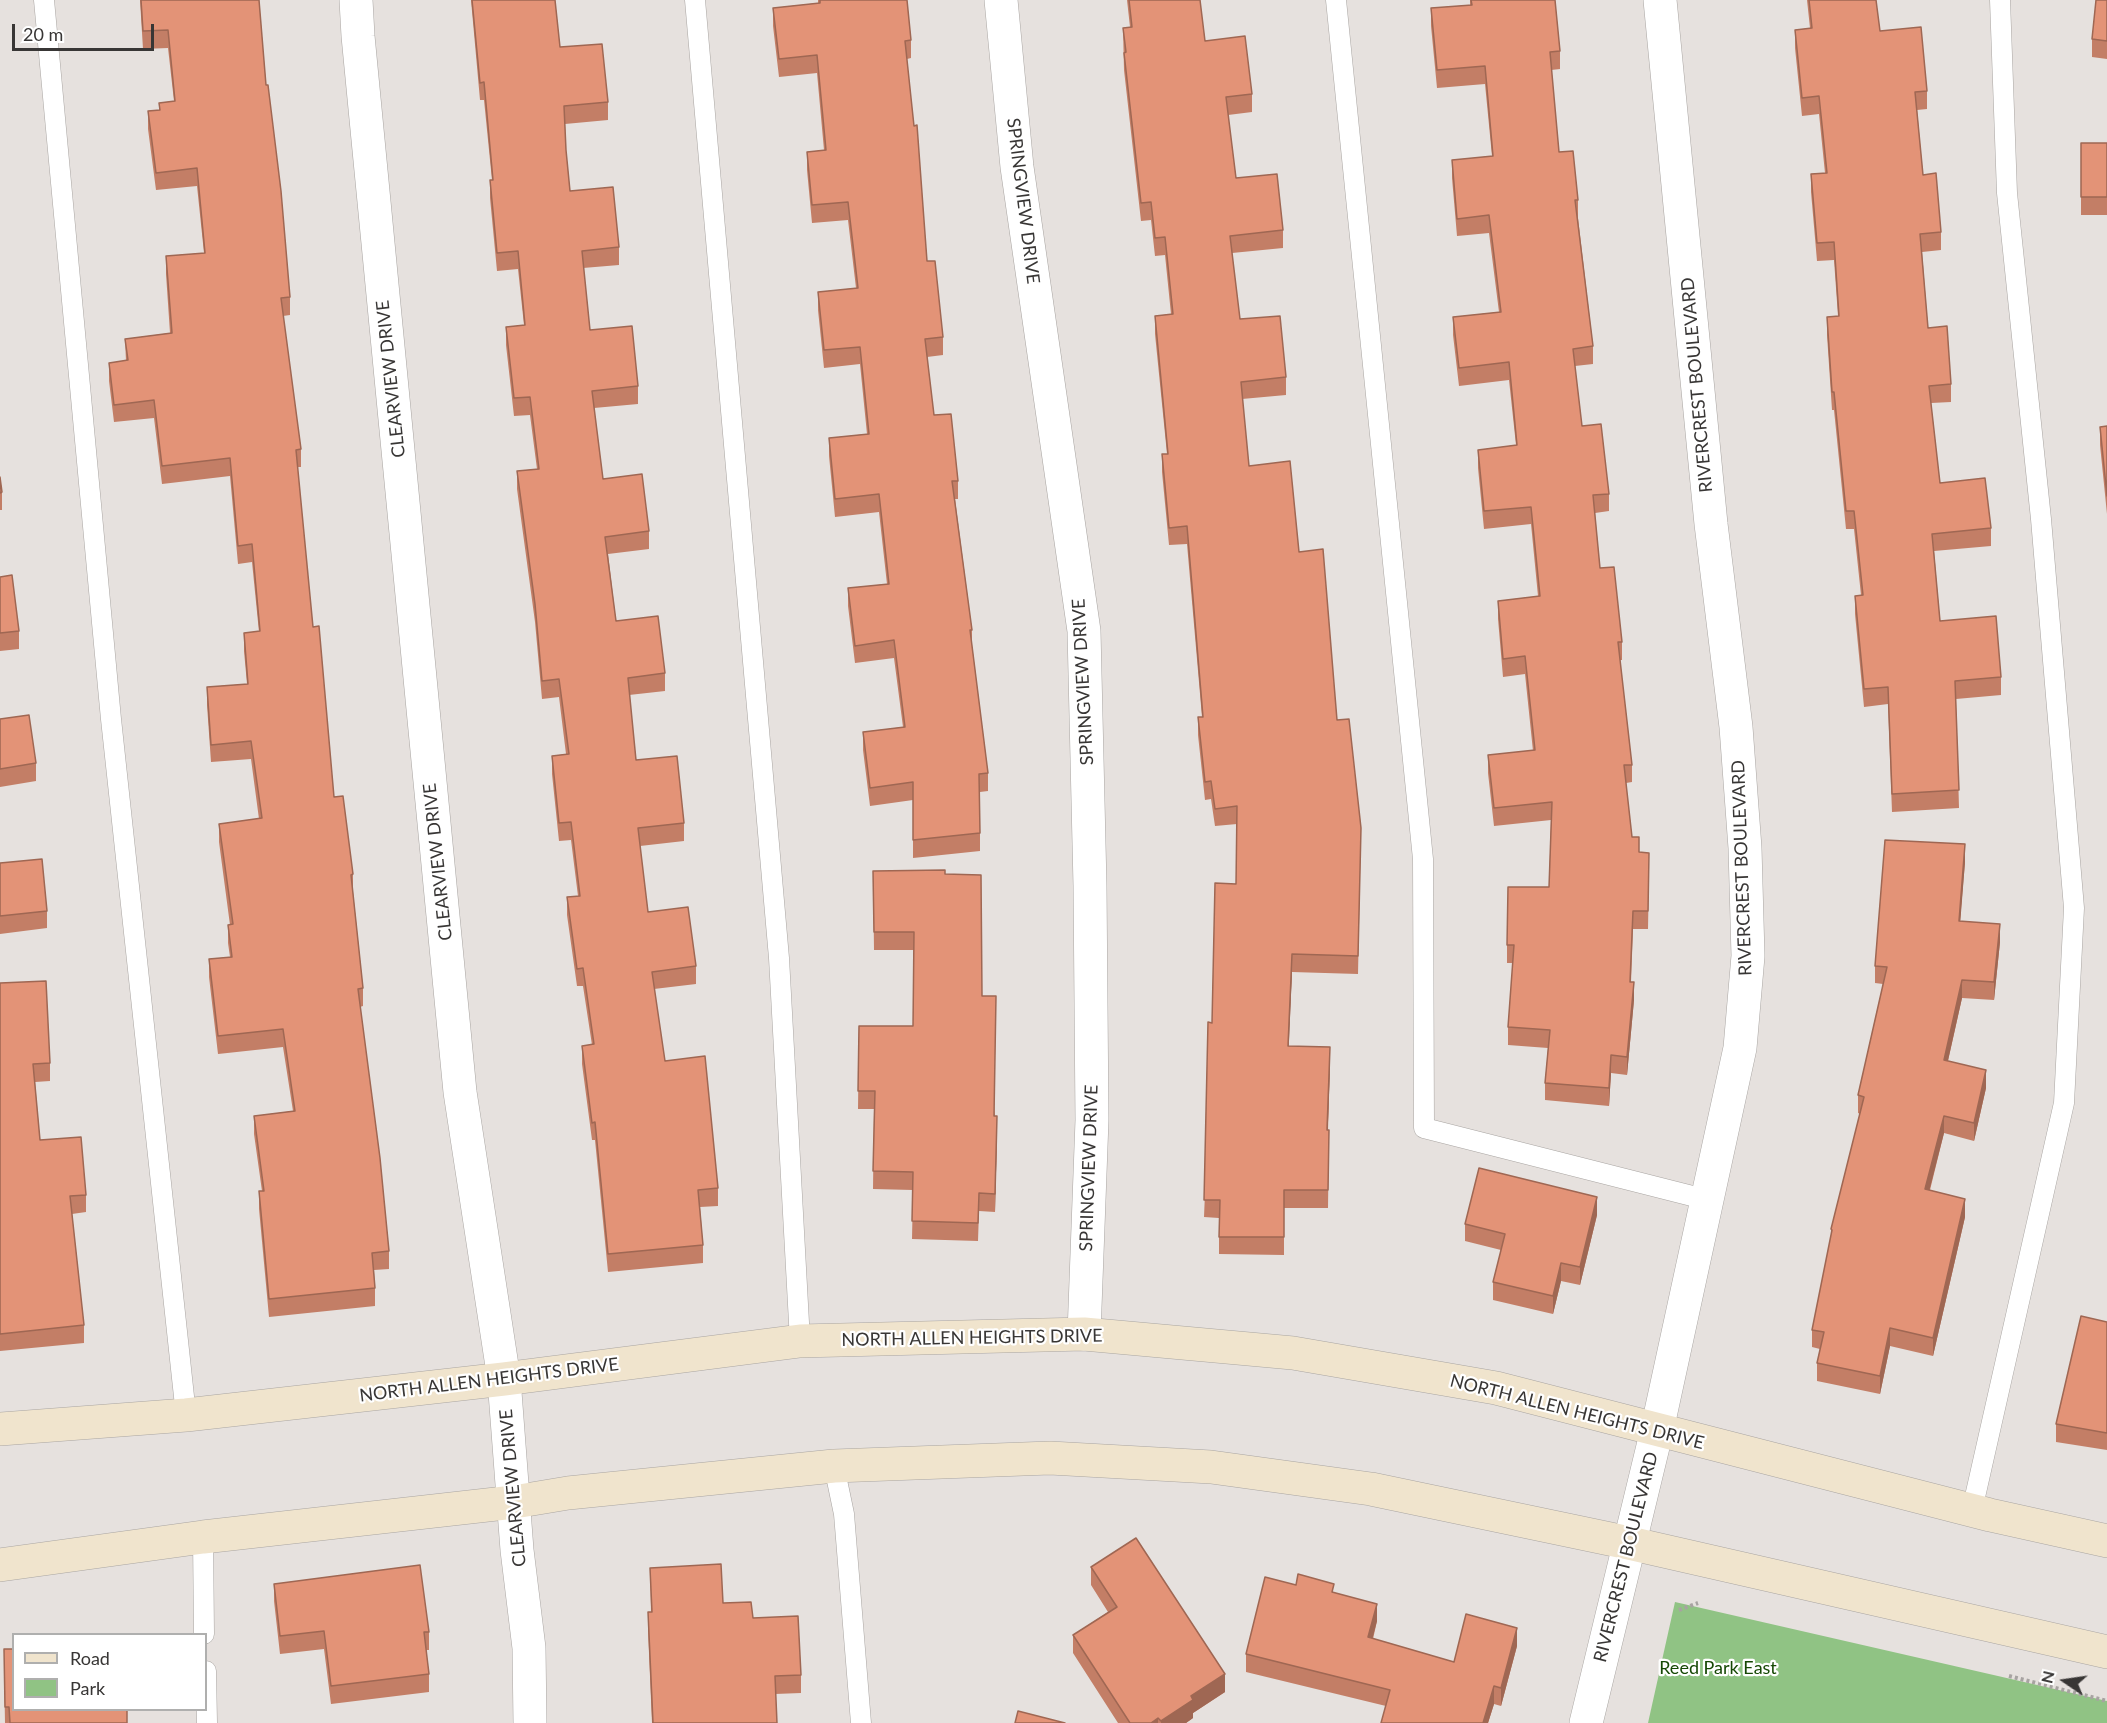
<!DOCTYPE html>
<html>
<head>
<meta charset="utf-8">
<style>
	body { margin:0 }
	#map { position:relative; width:2107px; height:1723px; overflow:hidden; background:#e6e1de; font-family:Lato,sans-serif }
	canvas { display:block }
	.legend { position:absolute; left:12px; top:1633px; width:195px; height:78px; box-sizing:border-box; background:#fff; border:2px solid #afafae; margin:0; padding:8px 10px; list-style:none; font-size:18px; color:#383635 }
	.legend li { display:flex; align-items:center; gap:12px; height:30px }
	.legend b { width:30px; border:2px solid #afafae }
	.north { position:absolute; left:2035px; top:1651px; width:60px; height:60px; -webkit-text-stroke:4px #fff; paint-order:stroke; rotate:283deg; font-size:16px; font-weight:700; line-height:24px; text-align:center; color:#383635 }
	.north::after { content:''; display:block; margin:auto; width:21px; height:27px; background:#383635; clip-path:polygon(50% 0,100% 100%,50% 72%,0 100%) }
	.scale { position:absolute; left:12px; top:24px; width:142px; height:27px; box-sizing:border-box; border:3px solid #383635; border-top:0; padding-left:8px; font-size:18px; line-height:21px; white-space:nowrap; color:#383635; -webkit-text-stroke:4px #fff; paint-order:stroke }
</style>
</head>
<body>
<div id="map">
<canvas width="2107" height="1723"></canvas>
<ul class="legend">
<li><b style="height:8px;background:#f0e4cd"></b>Road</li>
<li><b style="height:16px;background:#90c384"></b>Park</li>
</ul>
<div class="north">N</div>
<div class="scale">20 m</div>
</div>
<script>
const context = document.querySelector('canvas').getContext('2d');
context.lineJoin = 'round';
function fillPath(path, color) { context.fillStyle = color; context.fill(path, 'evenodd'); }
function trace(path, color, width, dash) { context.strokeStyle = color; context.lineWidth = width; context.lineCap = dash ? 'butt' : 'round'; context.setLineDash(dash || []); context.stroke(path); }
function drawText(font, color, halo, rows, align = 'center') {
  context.font = font + ' Lato,sans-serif'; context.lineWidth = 4.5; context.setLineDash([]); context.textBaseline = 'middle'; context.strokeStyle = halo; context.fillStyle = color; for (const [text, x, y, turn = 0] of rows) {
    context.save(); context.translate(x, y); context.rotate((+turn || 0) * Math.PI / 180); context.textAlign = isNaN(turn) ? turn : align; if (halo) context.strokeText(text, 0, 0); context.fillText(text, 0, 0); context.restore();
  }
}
fillPath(new Path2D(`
	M 1675,1602 L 2107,1701 L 2107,1723 L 1648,1723 Z`), '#90c384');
const service = new Path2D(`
	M 44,0 L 111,719 L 186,1415
	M 695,0 L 779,958 L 800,1341
	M 1336,0 L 1423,859 L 1424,1128 L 1708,1200
	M 834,1466 L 844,1514 L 861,1723
	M 1972,1510 L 2064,1103 L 2074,908 L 2041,519 L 2007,193 L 2000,0
	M 203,1537 L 204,1634
	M 206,1671 L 207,1723`);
const minor = new Path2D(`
	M 356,0 L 358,36 L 460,1092 L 504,1379 L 517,1550 L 529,1648 L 530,1723
	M 1001,0 L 1017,167 L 1084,631 L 1090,886 L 1092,1120 L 1084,1334`);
const tertiary = new Path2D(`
	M 1586,1723 L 1657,1430 L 1740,1048 L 1748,956 L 1745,848 L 1736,727 L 1711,524 L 1660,0`);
const secondary = new Path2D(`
	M 0,1429 L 186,1415 L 504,1379 L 800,1341 L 1084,1334 L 1293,1353 L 1496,1388 L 1990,1515 L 2107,1541
	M 0,1565 L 203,1537 L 514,1502 L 568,1493 L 834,1466 L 1050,1458 L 1211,1467 L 1371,1489 L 1629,1543 L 2107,1652`);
trace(service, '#a9a5a2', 21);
trace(minor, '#a9a5a2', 34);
trace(tertiary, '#a9a5a2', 34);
trace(secondary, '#a9a5a2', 34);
trace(new Path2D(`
	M 1679,1610 L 1698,1603
	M 2009,1676 L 2107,1701`), '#a7a3a1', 4, [3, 3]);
trace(service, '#fff', 20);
trace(minor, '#fff', 33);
trace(tertiary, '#fff', 33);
trace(secondary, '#f0e4cd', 33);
fillPath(new Path2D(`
	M 140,0 L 259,0 L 266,85 L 290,297 L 290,315 L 283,316 L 301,449 L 301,467 L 297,467 L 313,627 L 334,797 L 353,874 L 353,892 L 363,988 L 363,1006 L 360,1007 L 389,1251 L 389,1269 L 374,1270 L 375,1288 L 375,1306 L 269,1317 L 259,1209 L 259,1191 L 262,1191 L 254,1134 L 254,1116 L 293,1111 L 283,1047 L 218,1054 L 209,977 L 209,959 L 230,957 L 228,943 L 228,925 L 230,925 L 219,842 L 219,824 L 259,819 L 251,759 L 211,762 L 207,705 L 207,687 L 247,684 L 244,651 L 244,633 L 259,632 L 252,562 L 238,564 L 230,476 L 162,484 L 154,418 L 114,422 L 109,381 L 109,363 L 126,361 L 125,339 L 170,333 L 166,274 L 166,256 L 204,253 L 197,186 L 156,190 L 148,129 L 148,111 L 159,110 L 159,103 L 174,101 L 168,48 L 143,49 Z
	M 471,0 L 555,0 L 560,47 L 608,102 L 608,120 L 565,124 L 566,150 L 570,191 L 619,247 L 619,265 L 583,268 L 590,330 L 638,386 L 638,404 L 594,408 L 603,479 L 649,531 L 649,549 L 608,554 L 616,621 L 665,673 L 665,691 L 629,695 L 636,760 L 684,823 L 684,841 L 640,846 L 648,912 L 696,966 L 696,984 L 654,989 L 665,1061 L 718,1188 L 718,1206 L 700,1207 L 703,1245 L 703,1263 L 608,1272 L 595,1140 L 592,1140 L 582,1064 L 582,1046 L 592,1045 L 583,986 L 577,986 L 567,915 L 567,897 L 578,896 L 571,840 L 559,841 L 552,774 L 552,756 L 566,754 L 559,697 L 542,699 L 535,622 L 517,489 L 517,471 L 537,469 L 530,415 L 514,416 L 506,345 L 506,327 L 524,325 L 518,269 L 497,271 L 490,198 L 490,180 L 492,180 L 484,100 L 480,100 Z
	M 818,0 L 907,0 L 911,40 L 911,58 L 907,59 L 927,261 L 943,337 L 943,355 L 927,357 L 934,415 L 958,481 L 958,499 L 955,499 L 972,630 L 972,645 L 988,773 L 988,791 L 980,792 L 980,851 L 913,858 L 913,800 L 870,806 L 863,750 L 863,732 L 903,727 L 894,658 L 855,663 L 848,606 L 848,588 L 887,584 L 879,512 L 835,517 L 829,456 L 829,438 L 867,434 L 860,364 L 824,368 L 818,310 L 818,292 L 856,288 L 848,220 L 812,223 L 807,170 L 807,152 L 824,150 L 817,73 L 779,77 L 773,26 L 773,8 L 818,3 Z
	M 1127,0 L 1200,0 L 1205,41 L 1252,94 L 1252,112 L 1228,115 L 1236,178 L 1283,230 L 1283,248 L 1232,253 L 1240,319 L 1286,377 L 1286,395 L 1242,399 L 1249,466 L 1299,552 L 1361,828 L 1358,974 L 1292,972 L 1288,1046 L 1330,1065 L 1328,1130 L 1329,1130 L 1328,1208 L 1284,1208 L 1284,1255 L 1219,1254 L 1219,1218 L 1204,1217 L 1212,1023 L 1236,884 L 1237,824 L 1215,826 L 1211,799 L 1205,800 L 1198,735 L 1198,717 L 1202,717 L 1187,544 L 1169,545 L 1162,472 L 1162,454 L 1167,454 L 1155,334 L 1155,316 L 1171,314 L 1165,255 L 1155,256 L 1151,220 L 1141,221 L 1124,70 L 1123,28 L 1130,27 Z
	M 1470,0 L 1555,0 L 1560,51 L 1560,69 L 1551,70 L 1559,152 L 1578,200 L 1578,218 L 1593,346 L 1593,364 L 1575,366 L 1582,426 L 1609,494 L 1609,511 L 1595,513 L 1600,568 L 1622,642 L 1622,660 L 1620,660 L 1632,765 L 1632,782 L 1626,783 L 1632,837 L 1639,852 L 1649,871 L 1648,929 L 1633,929 L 1631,982 L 1634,1000 L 1627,1075 L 1611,1073 L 1609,1106 L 1545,1100 L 1545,1083 L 1548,1048 L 1508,1045 L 1508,1027 L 1513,963 L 1507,963 L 1507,945 L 1549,887 L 1551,820 L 1494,826 L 1488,773 L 1488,755 L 1533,751 L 1525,674 L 1503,677 L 1498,619 L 1498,601 L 1538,596 L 1531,524 L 1484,529 L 1478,468 L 1478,450 L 1516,445 L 1509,380 L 1459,386 L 1453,335 L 1453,317 L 1499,312 L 1489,233 L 1457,236 L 1452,178 L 1452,160 L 1492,156 L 1485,84 L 1437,88 L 1431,26 L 1431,8 L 1470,5 Z
	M 1807,0 L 1876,0 L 1880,31 L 1927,91 L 1927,109 L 1917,110 L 1923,175 L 1941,232 L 1941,250 L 1922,252 L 1928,328 L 1951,384 L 1951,402 L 1931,403 L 1940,483 L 1991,528 L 1991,546 L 1934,551 L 1940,621 L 2001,677 L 2001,695 L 1956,699 L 1959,808 L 1892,812 L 1888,704 L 1864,707 L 1855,614 L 1855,596 L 1861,595 L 1854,529 L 1846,529 L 1834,410 L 1832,410 L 1827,335 L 1827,317 L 1838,316 L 1834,260 L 1817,261 L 1811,192 L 1811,174 L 1825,173 L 1819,114 L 1802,116 L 1795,48 L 1795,30 L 1810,28 Z
	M 2107,0 L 2107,59 L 2092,57 L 2092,39 Z
	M 2081,143 L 2107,143 L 2107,215 L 2081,215 Z
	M 2107,426 L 2107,514 L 2100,445 L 2100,427 Z
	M 0,477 L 2,492 L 2,510 L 0,510 Z
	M 0,577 L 19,631 L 19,649 L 0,651 Z
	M 0,719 L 36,763 L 36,781 L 0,787 Z
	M 1965,862 L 1960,921 L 2000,942 L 1994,1000 L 1962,998 L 1948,1061 L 1986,1088 L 1974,1141 L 1944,1133 L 1930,1190 L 1965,1217 L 1933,1356 L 1890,1346 L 1880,1394 L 1817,1381 L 1817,1363 L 1820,1349 L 1812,1347 L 1812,1330 L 1831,1238 L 1831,1229 L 1860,1114 L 1858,1113 L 1858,1095 L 1883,984 L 1875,983 L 1875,966 Z
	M 0,863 L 47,911 L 47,928 L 0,934 Z
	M 873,871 L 945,874 L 982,996 L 997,1134 L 995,1212 L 979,1211 L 978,1241 L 912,1239 L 913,1190 L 873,1189 L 874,1109 L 858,1109 L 859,1026 L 913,1026 L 914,950 L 874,950 Z
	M 0,983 L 50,1063 L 50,1081 L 35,1082 L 40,1140 L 86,1195 L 86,1212 L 72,1214 L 84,1325 L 84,1343 L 0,1351 Z
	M 1597,1215 L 1580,1285 L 1561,1281 L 1553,1314 L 1493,1300 L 1493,1282 L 1501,1250 L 1465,1241 L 1465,1224 Z
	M 2107,1322 L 2107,1450 L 2056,1442 L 2056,1424 Z
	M 1091,1567 L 1225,1692 L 1193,1713 L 1193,1718 L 1186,1723 L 1118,1723 L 1073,1653 L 1073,1635 L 1108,1612 L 1091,1585 Z
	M 650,1568 L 753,1618 L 801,1675 L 801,1693 L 775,1694 L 777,1723 L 652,1723 L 648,1630 L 648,1612 L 651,1612 Z
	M 274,1584 L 429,1632 L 429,1650 L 426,1650 L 429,1674 L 429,1692 L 331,1704 L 324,1649 L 280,1654 L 274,1601 Z
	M 1296,1585 L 1334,1593 L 1377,1621 L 1373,1639 L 1454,1662 L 1517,1646 L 1501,1706 L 1494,1704 L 1488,1723 L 1381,1723 L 1386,1706 L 1246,1672 L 1246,1654 Z
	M 4,1667 L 127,1723 L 5,1723 Z`), '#c37e66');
fillPath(new Path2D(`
	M 1965,844 L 1965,862 L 1959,938 L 1959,921 Z
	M 2000,924 L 2000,942 L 1994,1000 L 1994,982 Z
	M 1292,954 L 1292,972 L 1288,1064 L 1288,1046 Z
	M 1962,980 L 1962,998 L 1944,1078 L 1944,1060 Z
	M 1634,982 L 1634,1000 L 1627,1075 L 1627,1057 Z
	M 1330,1047 L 1330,1065 L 1327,1148 L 1327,1130 Z
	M 1611,1055 L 1611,1073 L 1609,1106 L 1609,1088 Z
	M 1986,1070 L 1986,1088 L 1974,1141 L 1974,1123 Z
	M 997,1116 L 997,1134 L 995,1212 L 995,1194 Z
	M 1944,1116 L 1944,1133 L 1925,1207 L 1925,1189 Z
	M 1597,1197 L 1597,1215 L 1580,1285 L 1580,1267 Z
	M 1965,1199 L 1965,1217 L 1933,1356 L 1933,1338 Z
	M 1561,1263 L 1561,1281 L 1553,1314 L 1553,1296 Z
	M 1890,1328 L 1890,1346 L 1880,1394 L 1880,1376 Z
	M 1377,1604 L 1377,1621 L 1368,1655 L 1368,1637 Z
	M 1517,1628 L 1517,1646 L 1501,1706 L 1501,1688 Z
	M 1225,1674 L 1225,1692 L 1193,1713 L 1193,1718 L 1186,1723 L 1161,1723 L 1161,1721 L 1191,1696 Z
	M 1494,1686 L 1494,1704 L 1488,1723 L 1483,1723 Z
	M 1158,1718 L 1158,1723 L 1151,1723 Z`), '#9f6753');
const building = new Path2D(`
	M 141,0 L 259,0 L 266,85 L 268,85 L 281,191 L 290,297 L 281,298 L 301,449 L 296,450 L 313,627 L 319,626 L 334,797 L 343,796 L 353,874 L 351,875 L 363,988 L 358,989 L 380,1158 L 389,1251 L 372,1253 L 375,1288 L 269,1299 L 259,1191 L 264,1191 L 254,1116 L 295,1111 L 283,1029 L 218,1036 L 209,959 L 232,957 L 228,925 L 233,924 L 219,824 L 262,818 L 251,741 L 211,745 L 207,687 L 248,684 L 244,633 L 260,631 L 252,544 L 238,546 L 230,458 L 162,466 L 154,400 L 114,405 L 109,363 L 128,360 L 125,339 L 172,333 L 166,256 L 205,253 L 197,168 L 156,173 L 148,111 L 160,110 L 159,103 L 175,101 L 168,30 L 143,31 Z
	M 472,0 L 555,0 L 560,47 L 602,44 L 608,102 L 564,106 L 566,150 L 570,191 L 613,187 L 619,247 L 582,251 L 590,330 L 632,326 L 638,386 L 592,391 L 603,479 L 642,474 L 649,531 L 605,537 L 616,621 L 658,616 L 665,673 L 628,678 L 636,760 L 677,756 L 684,823 L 638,828 L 648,912 L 688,907 L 696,966 L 652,972 L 665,1061 L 705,1056 L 718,1188 L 698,1190 L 703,1245 L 608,1254 L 595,1122 L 592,1123 L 582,1046 L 594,1044 L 583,968 L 577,969 L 567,897 L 580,896 L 571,822 L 559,823 L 552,756 L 569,754 L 559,679 L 542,681 L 535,604 L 517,471 L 539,469 L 530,397 L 514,398 L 506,327 L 525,325 L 518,251 L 497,253 L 490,180 L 493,180 L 484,82 L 480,83 Z
	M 820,0 L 907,0 L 911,40 L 905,41 L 914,126 L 917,125 L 927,261 L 935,261 L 943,337 L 925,339 L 934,415 L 951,414 L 958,481 L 952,481 L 972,630 L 970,630 L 988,773 L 979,774 L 980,833 L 913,840 L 913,782 L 870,788 L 863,732 L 905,727 L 894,640 L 855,646 L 848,588 L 889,584 L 879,494 L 835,499 L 829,438 L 869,434 L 860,347 L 824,350 L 818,292 L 858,288 L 848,202 L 812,205 L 807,152 L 826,150 L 817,55 L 779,59 L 773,8 L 820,3 Z
	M 1129,0 L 1200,0 L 1205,41 L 1245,36 L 1252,94 L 1226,97 L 1236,178 L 1277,174 L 1283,230 L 1230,236 L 1240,319 L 1280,316 L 1286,377 L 1241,382 L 1249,466 L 1290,461 L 1299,552 L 1323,549 L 1337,720 L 1349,719 L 1361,828 L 1358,956 L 1292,954 L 1288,1046 L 1330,1047 L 1327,1130 L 1329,1130 L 1328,1190 L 1284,1190 L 1284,1237 L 1219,1237 L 1220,1200 L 1204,1200 L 1208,1022 L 1212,1023 L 1215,883 L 1236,884 L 1237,806 L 1215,809 L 1211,781 L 1205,782 L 1198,717 L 1203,717 L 1187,526 L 1169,528 L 1162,454 L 1168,454 L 1155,316 L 1173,314 L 1165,237 L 1155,238 L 1151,202 L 1141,203 L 1124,53 L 1126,52 L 1123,28 L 1132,27 Z
	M 1471,0 L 1555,0 L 1560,51 L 1550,52 L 1559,152 L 1573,151 L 1578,200 L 1575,200 L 1593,346 L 1573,349 L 1582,426 L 1601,424 L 1609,494 L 1593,495 L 1600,568 L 1614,567 L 1622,642 L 1618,642 L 1632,765 L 1624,765 L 1632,837 L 1639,837 L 1639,852 L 1649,853 L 1648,911 L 1633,911 L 1630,982 L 1634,982 L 1627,1057 L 1611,1055 L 1609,1088 L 1545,1083 L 1550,1030 L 1508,1027 L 1514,945 L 1507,945 L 1508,887 L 1549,887 L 1552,802 L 1494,808 L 1488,755 L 1535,750 L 1525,656 L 1503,659 L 1498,601 L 1540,596 L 1531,507 L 1484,511 L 1478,450 L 1517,445 L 1509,362 L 1459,368 L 1453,317 L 1501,312 L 1489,215 L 1457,219 L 1452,160 L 1493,156 L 1485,66 L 1437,70 L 1431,8 L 1472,5 Z
	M 1809,0 L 1876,0 L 1880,31 L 1921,27 L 1927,91 L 1915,92 L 1923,175 L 1936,173 L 1941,232 L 1920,234 L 1928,328 L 1947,326 L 1951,384 L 1929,386 L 1940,483 L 1985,478 L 1991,528 L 1932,534 L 1940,621 L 1996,616 L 2001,677 L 1955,681 L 1959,790 L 1892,794 L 1888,687 L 1864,689 L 1855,596 L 1863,595 L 1854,511 L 1846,511 L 1834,392 L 1832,392 L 1827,317 L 1839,316 L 1834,242 L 1817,243 L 1811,174 L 1827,173 L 1819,96 L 1802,98 L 1795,30 L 1812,28 Z
	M 2096,0 L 2107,0 L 2107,41 L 2092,39 Z
	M 2081,143 L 2107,143 L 2107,197 L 2081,197 Z
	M 2107,426 L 2107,496 L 2100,427 Z
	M 0,477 L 2,492 L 0,493 Z
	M 12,575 L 19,631 L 0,633 L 0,577 Z
	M 29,715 L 36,763 L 0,769 L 0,719 Z
	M 1885,840 L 1965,844 L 1959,921 L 2000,924 L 1994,982 L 1962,980 L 1944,1060 L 1986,1070 L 1974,1123 L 1944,1116 L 1925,1189 L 1965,1199 L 1933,1338 L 1890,1328 L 1880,1376 L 1817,1363 L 1824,1332 L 1812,1330 L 1832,1230 L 1831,1229 L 1864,1097 L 1858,1095 L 1887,967 L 1875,966 Z
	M 42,859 L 47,911 L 0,916 L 0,863 Z
	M 945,870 L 945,874 L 981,875 L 982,996 L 996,996 L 994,1116 L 997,1116 L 995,1194 L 979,1193 L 978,1223 L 912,1221 L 913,1172 L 873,1171 L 875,1091 L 858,1091 L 859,1026 L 913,1026 L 914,932 L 874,932 L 873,871 Z
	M 46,981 L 50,1063 L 33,1064 L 40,1140 L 81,1137 L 86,1195 L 70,1196 L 84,1325 L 0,1334 L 0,983 Z
	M 1479,1168 L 1597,1197 L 1580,1267 L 1561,1263 L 1553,1296 L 1493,1282 L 1505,1234 L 1465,1224 Z
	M 2081,1316 L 2107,1322 L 2107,1433 L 2056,1424 Z
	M 1136,1538 L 1225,1674 L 1191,1696 L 1193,1700 L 1161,1721 L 1158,1718 L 1151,1723 L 1130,1723 L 1073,1635 L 1117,1607 L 1091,1567 Z
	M 721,1564 L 723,1603 L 751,1602 L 753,1618 L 798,1616 L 801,1675 L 775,1676 L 777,1723 L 653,1723 L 648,1612 L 652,1612 L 650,1568 Z
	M 420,1565 L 429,1632 L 424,1632 L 429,1674 L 331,1686 L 324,1631 L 280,1636 L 274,1584 Z
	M 1298,1574 L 1334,1584 L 1332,1592 L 1377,1604 L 1368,1637 L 1454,1662 L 1466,1614 L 1517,1628 L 1501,1688 L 1494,1686 L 1483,1723 L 1381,1723 L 1390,1690 L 1246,1654 L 1265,1577 L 1296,1585 Z
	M 4,1649 L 14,1649 L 14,1710 L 127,1710 L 127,1723 L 10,1723 L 9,1707 L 5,1707 Z
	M 1018,1711 L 1065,1723 L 1015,1723 Z`);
fillPath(building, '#e39377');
trace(building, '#9f6753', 1.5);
drawText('18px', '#383635', '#fff', [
	["SPRINGVIEW DRIVE",1023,201,83],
	["CLEARVIEW DRIVE",391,379,-96],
	["RIVERCREST BOULEVARD",1697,385,-95],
	["SPRINGVIEW DRIVE",1083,682,-93],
	["CLEARVIEW DRIVE",438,862,-96],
	["RIVERCREST BOULEVARD",1742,868,-92],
	["SPRINGVIEW DRIVE",1089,1168,-88],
	["NORTH ALLEN HEIGHTS DRIVE",972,1338,-1],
	["NORTH ALLEN HEIGHTS DRIVE",489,1380,-7],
	["NORTH ALLEN HEIGHTS DRIVE",1577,1412,14],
	["CLEARVIEW DRIVE",513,1488,-95],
	["RIVERCREST BOULEVARD",1626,1557,-76]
]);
drawText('18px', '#154804', '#fff', [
	["Reed Park East",1718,1668]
]);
</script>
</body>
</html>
